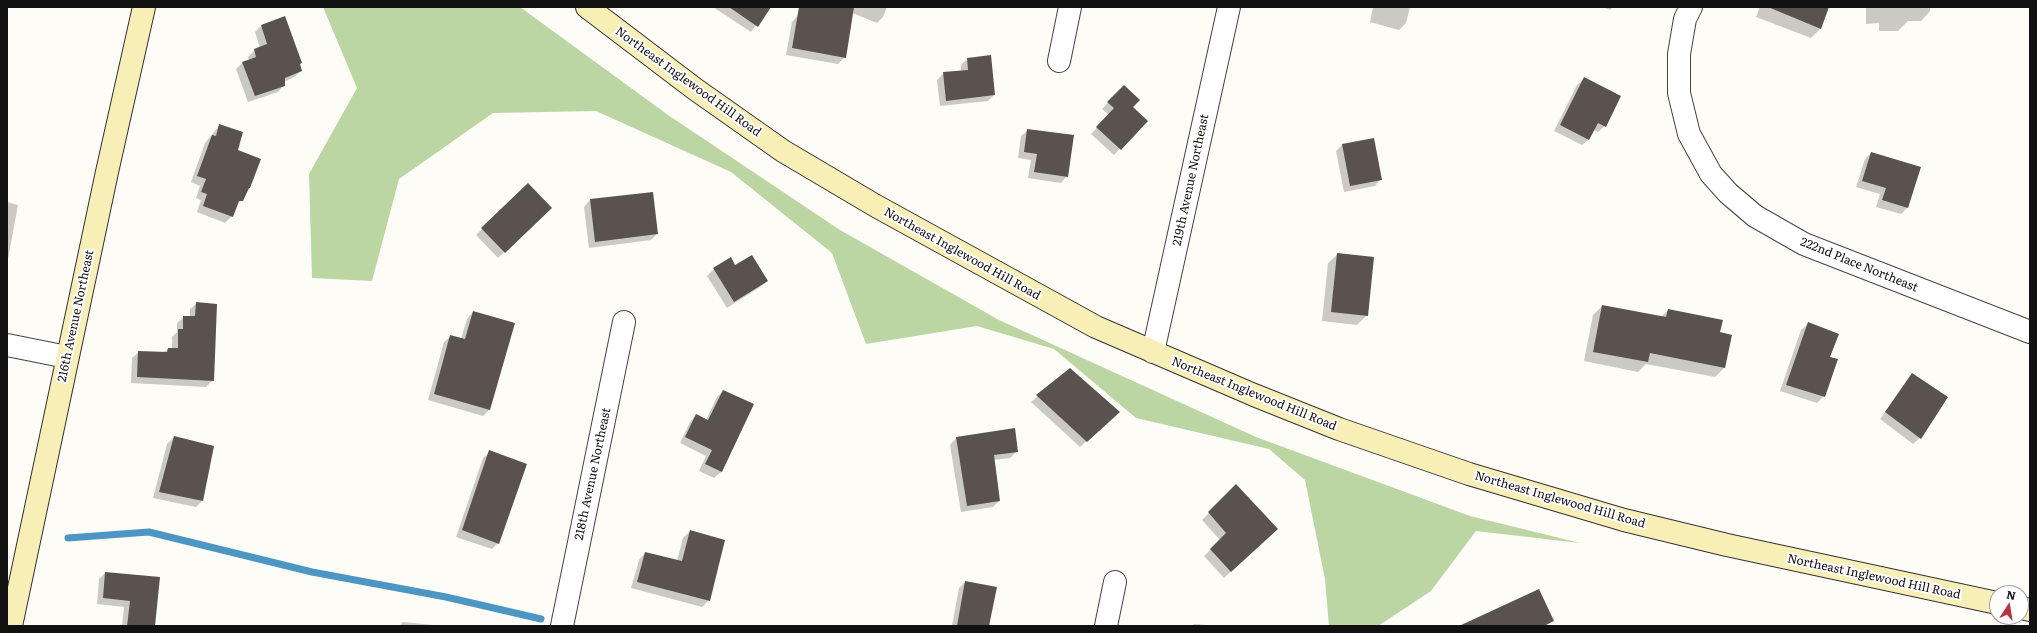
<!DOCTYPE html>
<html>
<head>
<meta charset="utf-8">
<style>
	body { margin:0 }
	#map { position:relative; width:2037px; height:633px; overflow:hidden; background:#fefcf6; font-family:Literata,serif }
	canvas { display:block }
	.frame { position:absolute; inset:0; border:8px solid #111; pointer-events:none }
	.north { position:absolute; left:1989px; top:585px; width:40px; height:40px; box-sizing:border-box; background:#fff; border:1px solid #a0a0a0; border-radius:50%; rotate:12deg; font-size:11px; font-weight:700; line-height:16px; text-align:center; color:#111 }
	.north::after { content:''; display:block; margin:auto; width:14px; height:18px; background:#b5343e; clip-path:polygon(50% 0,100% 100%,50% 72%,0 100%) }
</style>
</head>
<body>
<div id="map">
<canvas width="2037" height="633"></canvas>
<div class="frame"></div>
<div class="north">N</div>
</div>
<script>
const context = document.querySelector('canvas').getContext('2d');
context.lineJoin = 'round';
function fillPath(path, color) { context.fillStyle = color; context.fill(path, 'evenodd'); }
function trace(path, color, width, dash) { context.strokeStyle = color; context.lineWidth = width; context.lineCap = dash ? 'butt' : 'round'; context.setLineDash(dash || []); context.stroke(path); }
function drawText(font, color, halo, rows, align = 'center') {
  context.font = font + ' Literata,serif'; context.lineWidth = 4; context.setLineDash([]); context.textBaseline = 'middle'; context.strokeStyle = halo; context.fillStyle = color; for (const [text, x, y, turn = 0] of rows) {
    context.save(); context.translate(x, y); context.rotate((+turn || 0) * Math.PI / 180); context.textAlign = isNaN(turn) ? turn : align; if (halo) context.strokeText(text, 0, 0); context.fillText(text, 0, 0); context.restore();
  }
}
fillPath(new Path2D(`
	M 323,7 L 520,7 L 668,115 L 840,230 L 999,320 L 1256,437 L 1470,516 L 1580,543 L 1476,531 L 1431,591 L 1378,626 L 1329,626 L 1325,579 L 1305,480 L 1269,449 L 1136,418 L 1054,349 L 977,326 L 866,344 L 832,253 L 731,172 L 596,111 L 493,113 L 399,179 L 372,281 L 312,278 L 309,174 L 357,88 Z`), '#bbd6a2');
fillPath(new Path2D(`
	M 713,7 L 770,7 L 751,32 Z
	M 846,7 L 887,7 L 883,17 L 877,23 L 845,10 Z
	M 1373,7 L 1410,7 L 1406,23 L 1399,30 L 1370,22 Z
	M 1602,7 L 1613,7 L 1610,10 Z
	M 1760,7 L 1828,7 L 1820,29 L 1811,38 L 1756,17 Z
	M 1866,7 L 1930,7 L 1930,11 L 1921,21 L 1908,21 L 1898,31 L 1879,31 L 1879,23 L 1866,24 Z
	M 798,15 L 845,57 L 838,64 L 786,55 L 792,22 Z
	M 261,26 L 299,64 L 301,71 L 294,77 L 284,82 L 284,85 L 278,92 L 248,102 L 236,69 L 242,63 L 249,60 L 248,57 L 255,50 L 260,48 L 255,32 Z
	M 967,59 L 994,95 L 988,101 L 940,106 L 937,80 L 944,73 L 961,71 L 961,65 Z
	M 1584,79 L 1605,126 L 1598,132 L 1593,130 L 1589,139 L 1582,145 L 1554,131 L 1577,85 Z
	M 1124,86 L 1132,107 L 1146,121 L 1114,155 L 1091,134 L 1109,115 L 1102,109 Z
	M 219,126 L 237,151 L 249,188 L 236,207 L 232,216 L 225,223 L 197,212 L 201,200 L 196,198 L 200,186 L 191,182 L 205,143 Z
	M 1028,130 L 1067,176 L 1061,183 L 1028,178 L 1031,160 L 1018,158 L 1021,136 Z
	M 1342,145 L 1381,179 L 1375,186 L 1344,192 L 1336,151 Z
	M 1871,153 L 1907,208 L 1901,214 L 1876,207 L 1880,194 L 1856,187 L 1865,159 Z
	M 590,200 L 657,234 L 651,240 L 589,248 L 584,207 Z
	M 7,202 L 18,205 L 7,264 Z
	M 550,208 L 498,258 L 476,235 L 482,229 Z
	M 1338,254 L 1367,315 L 1357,325 L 1322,321 L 1328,263 Z
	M 731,259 L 735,266 L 767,281 L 760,287 L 727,308 L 707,276 L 714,269 Z
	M 197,303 L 213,380 L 206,387 L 131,383 L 132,358 L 139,352 L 163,353 L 168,349 L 172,349 L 172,337 L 177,332 L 177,323 L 184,317 L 190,317 L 190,309 Z
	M 1602,306 L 1661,317 L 1668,310 L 1719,333 L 1731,336 L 1724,368 L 1715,377 L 1646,364 L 1638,372 L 1584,361 L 1593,315 Z
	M 473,312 L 490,409 L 483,416 L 428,400 L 444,342 L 451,336 L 461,339 L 467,319 Z
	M 1808,324 L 1824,396 L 1817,403 L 1780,391 L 1801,330 Z
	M 1070,369 L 1112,418 L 1080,447 L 1031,402 Z
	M 1912,375 L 1920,438 L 1913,444 L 1880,419 Z
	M 723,391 L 753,405 L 721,472 L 714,478 L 699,471 L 706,456 L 680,443 L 690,422 L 696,415 L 706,420 L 717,397 Z
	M 174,437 L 213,447 L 202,501 L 196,507 L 153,498 L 167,444 Z
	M 956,438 L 1017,451 L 1010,458 L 993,460 L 999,501 L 993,507 L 961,512 L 950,445 Z
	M 490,452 L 498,543 L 492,549 L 456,537 L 483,458 Z
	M 1236,485 L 1270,535 L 1224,578 L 1204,556 L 1220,540 L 1202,520 Z
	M 690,531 L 709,600 L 702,607 L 631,588 L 639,560 L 645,553 L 677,561 L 683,538 Z
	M 105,573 L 154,626 L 122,626 L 124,607 L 97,604 L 99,579 Z
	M 965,582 L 989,623 L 990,626 L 952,626 L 959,588 Z
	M 403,622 L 444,626 L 399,626 Z
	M 1194,624 L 1218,626 L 1192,626 Z`), '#0003');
trace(new Path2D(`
	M 68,538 L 149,532 L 312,572 L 446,597 L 541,619`), '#4c96c2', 7);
fillPath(new Path2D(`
	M 729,7 L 771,7 L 758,27 Z
	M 799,7 L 854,7 L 846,58 L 792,48 Z
	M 1768,7 L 1829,7 L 1821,29 Z
	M 285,16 L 302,63 L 300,64 L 302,71 L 285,78 L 285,86 L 255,96 L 242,62 L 256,57 L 254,49 L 267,44 L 261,25 Z
	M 991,55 L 995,95 L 946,101 L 943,72 L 968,70 L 967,58 Z
	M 1584,77 L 1621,96 L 1606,127 L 1598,123 L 1589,140 L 1560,125 Z
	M 1124,85 L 1140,100 L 1133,107 L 1148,121 L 1121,150 L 1096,127 L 1114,108 L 1107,102 Z
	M 219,124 L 243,132 L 238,150 L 261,159 L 250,188 L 249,188 L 243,201 L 239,201 L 233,217 L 203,206 L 207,194 L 201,192 L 206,179 L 197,176 L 212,135 L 216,136 Z
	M 1027,129 L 1074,135 L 1068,177 L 1034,172 L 1037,154 L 1024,152 Z
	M 1374,138 L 1382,180 L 1350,186 L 1342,144 Z
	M 1871,152 L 1921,167 L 1908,208 L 1882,200 L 1886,188 L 1862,181 Z
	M 528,183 L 552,208 L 505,253 L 481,228 Z
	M 653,192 L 658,234 L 595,242 L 590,199 Z
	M 1337,253 L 1374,257 L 1368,316 L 1331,312 Z
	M 752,255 L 768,281 L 734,302 L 713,268 L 731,257 L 735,265 Z
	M 196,302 L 217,304 L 214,381 L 137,377 L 138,351 L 167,352 L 168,348 L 178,348 L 178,329 L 183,329 L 183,316 L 195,316 Z
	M 1602,305 L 1666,317 L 1668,309 L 1723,320 L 1720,332 L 1732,335 L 1725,368 L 1650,353 L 1648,362 L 1593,352 Z
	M 473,311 L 515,323 L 490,410 L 434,394 L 450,335 L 465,339 Z
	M 1808,322 L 1839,334 L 1830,357 L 1838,359 L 1825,397 L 1786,385 Z
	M 1070,368 L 1120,412 L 1087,442 L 1036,395 Z
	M 1912,373 L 1948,397 L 1921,439 L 1885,412 Z
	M 723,390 L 754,404 L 722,472 L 705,464 L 712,450 L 685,437 L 696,414 L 708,420 Z
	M 1015,428 L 1018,452 L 994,455 L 1000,501 L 967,506 L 956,437 Z
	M 174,436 L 214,446 L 203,501 L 159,492 Z
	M 489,450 L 527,464 L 499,544 L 462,530 Z
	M 1236,484 L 1278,529 L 1231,572 L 1210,549 L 1226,533 L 1208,512 Z
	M 690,530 L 725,540 L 710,601 L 637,582 L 645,552 L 682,561 Z
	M 105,572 L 160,577 L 155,626 L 127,626 L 130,601 L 103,598 Z
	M 965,581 L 997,587 L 989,626 L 957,626 Z
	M 1539,589 L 1554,621 L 1544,626 L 1459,626 Z`), '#59524e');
const street = new Path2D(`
	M 1691,7 L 1685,19 L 1679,54 L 1679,93 L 1689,134 L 1711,174 L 1728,193 L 1755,216 L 1804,244 L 2030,332
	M 1059,61 L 1070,7
	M 7,345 L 67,357
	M 1153,352 L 1229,7
	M 562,626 L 624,322
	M 1106,626 L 1115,582`);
const secondary = new Path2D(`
	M 587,7 L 695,89 L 783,151 L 876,206 L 1096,327 L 1254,395 L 1339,429 L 1469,474 L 1624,520 L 1727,545 L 1997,603
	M 2021,608 L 2030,610
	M 11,626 L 107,172 L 144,7`);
trace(street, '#444', 24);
trace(secondary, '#333', 24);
trace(street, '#fff', 22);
trace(secondary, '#f8efb7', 22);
drawText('12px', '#111', '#fff', [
	["Northeast Inglewood Hill Road",688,82,36],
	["219th Avenue Northeast",1191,180,-78],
	["Northeast Inglewood Hill Road",962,254,29],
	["222nd Place Northeast",1859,265,22],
	["216th Avenue Northeast",76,316,-78],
	["Northeast Inglewood Hill Road",1254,394,22],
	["218th Avenue Northeast",593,474,-78],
	["Northeast Inglewood Hill Road",1560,500,16],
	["Northeast Inglewood Hill Road",1874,577,12]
]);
</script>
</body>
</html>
